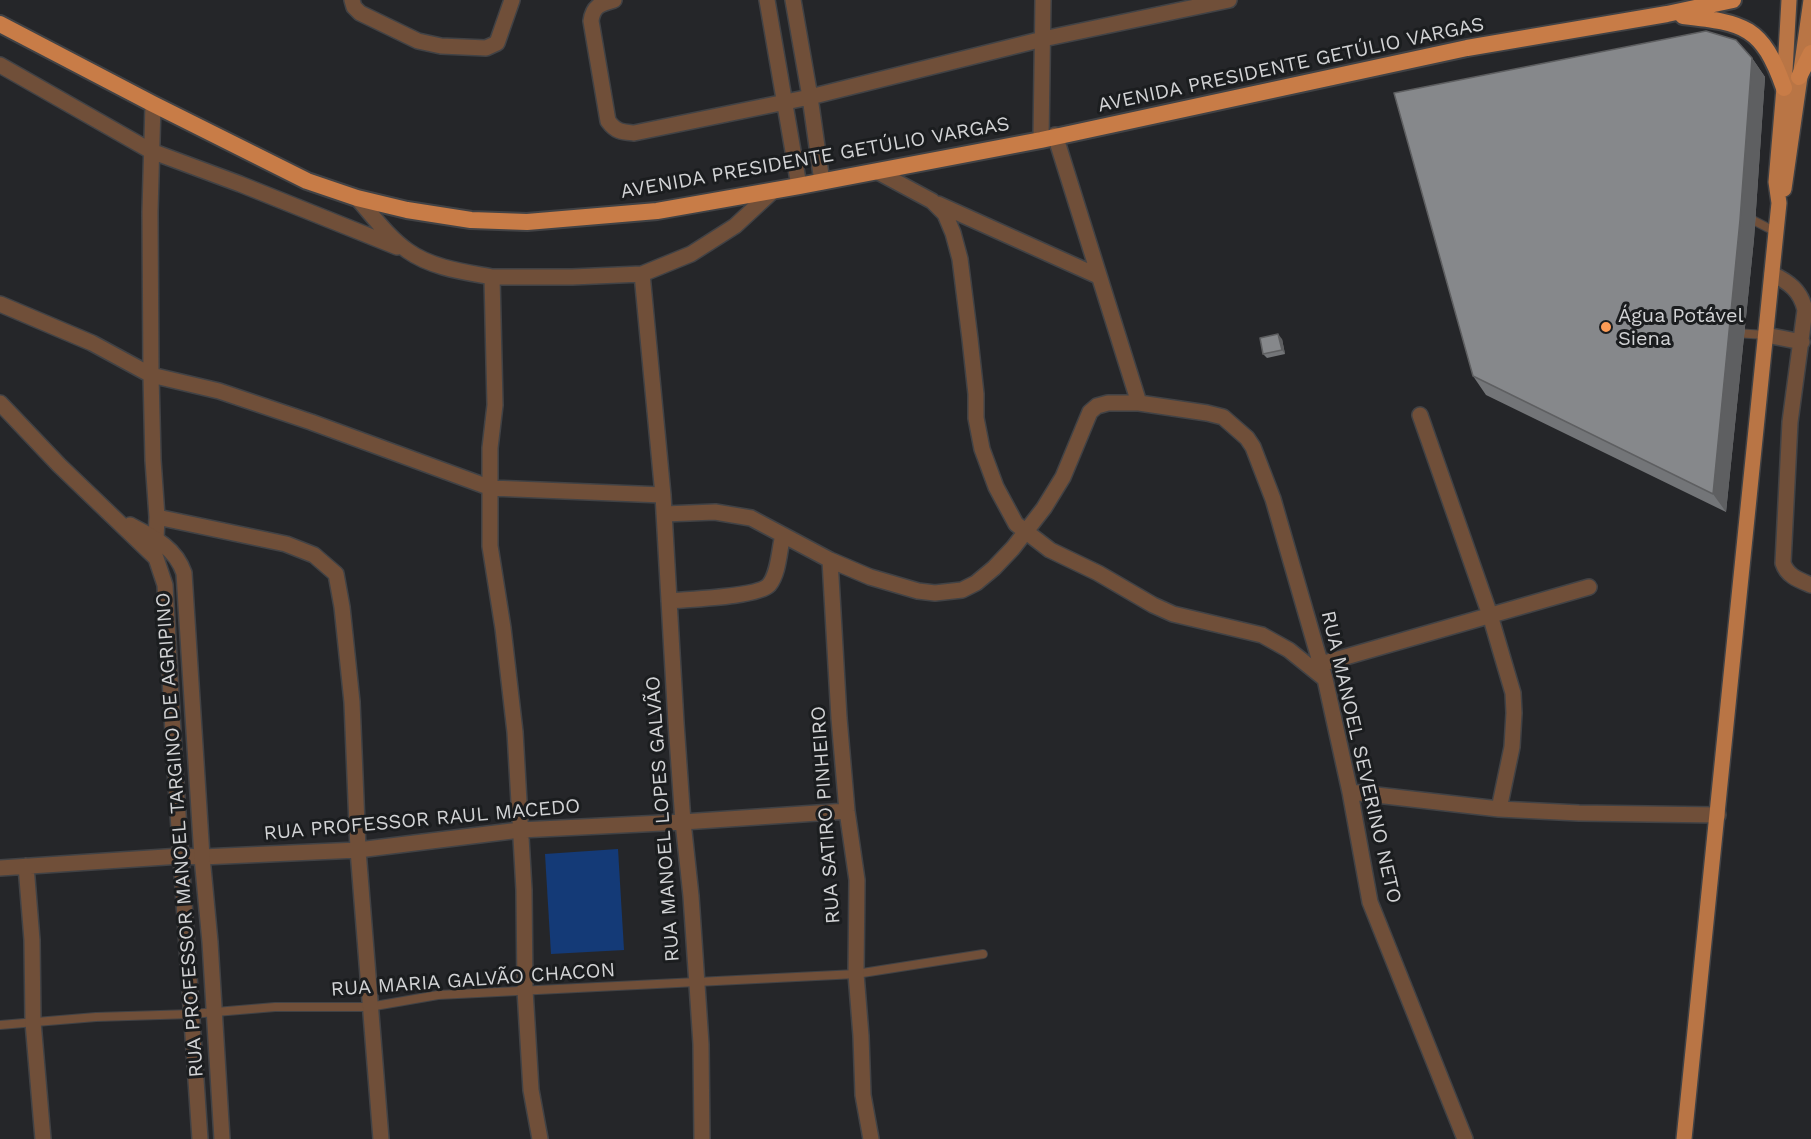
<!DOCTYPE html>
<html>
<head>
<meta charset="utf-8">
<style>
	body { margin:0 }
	canvas { display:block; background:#252629 }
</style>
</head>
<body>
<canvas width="1811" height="1139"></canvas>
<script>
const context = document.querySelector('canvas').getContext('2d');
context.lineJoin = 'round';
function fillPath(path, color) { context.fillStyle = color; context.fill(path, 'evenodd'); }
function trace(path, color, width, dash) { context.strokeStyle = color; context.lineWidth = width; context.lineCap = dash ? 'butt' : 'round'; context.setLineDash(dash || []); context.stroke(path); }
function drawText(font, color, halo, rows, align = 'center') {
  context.font = font + ' "Work Sans",sans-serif'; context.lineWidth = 6; context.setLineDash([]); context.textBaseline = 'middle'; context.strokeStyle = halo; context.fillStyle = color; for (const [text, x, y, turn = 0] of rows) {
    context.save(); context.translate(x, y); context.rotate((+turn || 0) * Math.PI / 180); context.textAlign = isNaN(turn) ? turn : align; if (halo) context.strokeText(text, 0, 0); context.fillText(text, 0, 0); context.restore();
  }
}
fillPath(new Path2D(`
	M 618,849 L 624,950 L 551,954 L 545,854 Z`), '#143a77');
const service = new Path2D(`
	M 1745,216 L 1776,232
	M 1735,333 L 1766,335
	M 0,1025 L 96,1017 L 192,1014 L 275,1007 L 369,1007 L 438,995 L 856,974 L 983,954`);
const minor = new Path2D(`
	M 352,0 L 354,7 L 360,13 L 418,41 L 441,46 L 486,48 L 497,43 L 512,0
	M 614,0 C 600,4 593,6 591,21 L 608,121 C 616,132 622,132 634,133 L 810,97 L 1043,39 L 1229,0
	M 767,0 L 799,186
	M 793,0 L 810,97 L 822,182
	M 0,65 L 151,151 L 240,184 L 397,247
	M 1055,135 L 1139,403
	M 1041,140 L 1043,0
	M 878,172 L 932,201 L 945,214 L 953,233 L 960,259 L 970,339 L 976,394 L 976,418 L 982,449 L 996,487 L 1016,524 L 1050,550 L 1098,573 L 1153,605 L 1173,614 L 1262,635 L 1289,650 L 1325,679
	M 357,198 C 373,216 388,237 408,251 C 432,268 465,272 492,277 L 495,405 L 490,448 L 490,546 L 503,628 L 515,732 L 524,890 L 525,990 L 531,1090 L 540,1139
	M 938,204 L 1098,276
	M 642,274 L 663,495 L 676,723 L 683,822 L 691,896 L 701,1044 L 702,1139
	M 1772,274 C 1789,282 1801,291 1805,310 L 1790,422 L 1783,563 C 1787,576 1799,580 1811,585
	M 492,277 L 572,277 L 642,274 L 691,254 L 735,226 L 774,190
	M 0,304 L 92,343 L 151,375 L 219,391 L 311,422 L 491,488 L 663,495
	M 1766,335 L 1802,342
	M 1420,415 L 1490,615 L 1513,693 L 1514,713 L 1512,747 L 1499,809
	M 664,514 L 715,512 L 751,518 L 830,560 L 870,577 L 918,591 L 935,593 L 962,590 L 976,583 L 994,568 L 1013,548 L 1044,508 L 1063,477 L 1090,412 L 1097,406 L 1108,403 L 1139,403 L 1207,413 L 1223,417 L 1247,438 L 1253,447 L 1273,499 L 1325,679 L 1350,792 L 1370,902 L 1465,1139
	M 157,517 L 286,544 L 314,555 L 336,574 L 342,607 L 352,702 L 358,850 L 381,1139
	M 150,549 L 156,539 L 157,517 L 153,460 L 151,375 L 150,212 L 153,104
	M 830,560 L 839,718 L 847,811 L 857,880 L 856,974 L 861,1036 L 863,1095 L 871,1139
	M 669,601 C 688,599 758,597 769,585 C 779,573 779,550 783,535
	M 1321,664 L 1589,587
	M 1350,792 L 1499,809 L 1579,813 L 1718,815
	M 26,866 L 32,940 L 33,1022 L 43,1139
	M 0,868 L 181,856 L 202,857 L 358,850 L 520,830 L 683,822 L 847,811`);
const tertiary = new Path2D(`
	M 0,403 L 59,465 L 156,558 L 165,585 L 175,769 L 200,1139
	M 130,525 C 153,537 175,547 184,573 L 202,857 L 210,942 L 222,1139`);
const primary = new Path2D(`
	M 1784,189 L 1811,0
	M 1684,1139 L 1776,232 L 1779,203 L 1776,182 L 1784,88 L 1789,0`);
const trunk = new Path2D(`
	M 1683,16 C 1745,23 1762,26 1784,88
	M 0,24 L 153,104 L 307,181 L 357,198 L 407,210 L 471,220 L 527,222 L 657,211 L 799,186 L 1041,140 L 1467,48 L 1667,14 L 1733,0
	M 1799,77 L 1811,53`);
trace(service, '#414245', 10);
trace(minor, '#414245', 18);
trace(tertiary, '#414245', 18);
trace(primary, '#414245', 18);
trace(trunk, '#414245', 20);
trace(service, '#704f39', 8);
trace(minor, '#704f39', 15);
trace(tertiary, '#704f39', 15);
trace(primary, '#b97545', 15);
trace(trunk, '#c87c47', 16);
fillPath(new Path2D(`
	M 1752,58 L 1765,77 L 1754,239 L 1726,512 L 1486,395 L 1473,376 Z
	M 1282,339 L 1285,354 L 1267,358 L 1263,354 Z`), '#737578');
fillPath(new Path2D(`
	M 1752,58 L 1765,77 L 1754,239 L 1726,512 L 1713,494 Z
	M 1278,334 L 1282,339 L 1285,354 L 1282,350 Z`), '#5e5f61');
const building = new Path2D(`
	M 1706,31 L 1736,40 L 1752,58 L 1740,220 L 1713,494 L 1473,376 L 1394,93 Z
	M 1278,334 L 1282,350 L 1263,354 L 1260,338 Z`);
fillPath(building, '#86888b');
trace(building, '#5e5f61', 1.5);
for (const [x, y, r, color] of [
	[1606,327,6,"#fd9c56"]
]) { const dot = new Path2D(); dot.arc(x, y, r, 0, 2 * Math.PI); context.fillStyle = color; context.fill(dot); trace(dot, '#1b1d1f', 2); }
drawText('20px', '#d2d3d5', '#1b1d1f', [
	["AVENIDA PRESIDENTE GETÚLIO VARGAS",1291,65,-12],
	["AVENIDA PRESIDENTE GETÚLIO VARGAS",815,158,-10],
	["RUA MANOEL SEVERINO NETO",1361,757,77],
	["RUA SATIRO PINHEIRO",826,815,-94],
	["RUA MANOEL LOPES GALVÃO",663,819,-94],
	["RUA PROFESSOR RAUL MACEDO",422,820,-5],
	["RUA PROFESSOR MANOEL TARGINO DE AGRIPINO",180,835,-94],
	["RUA MARIA GALVÃO CHACON",473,980,-4]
]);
drawText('20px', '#d2d3d5', '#1b1d1f', [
	["Água Potável",1618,316],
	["Siena",1618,339]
], 'left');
</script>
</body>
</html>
